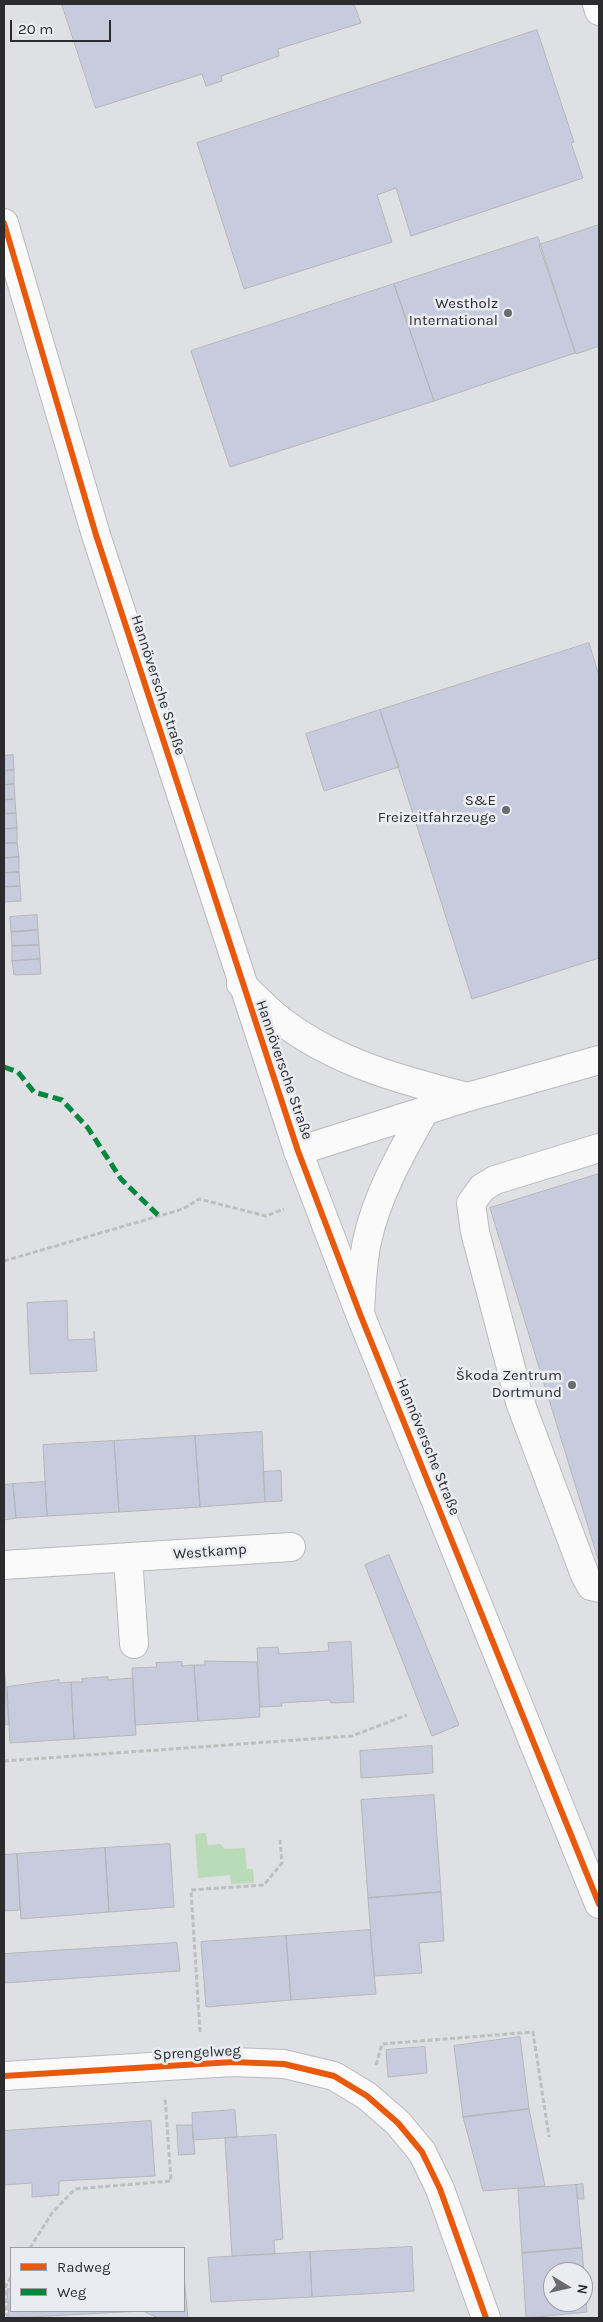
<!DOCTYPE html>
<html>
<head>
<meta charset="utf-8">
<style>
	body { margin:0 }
	#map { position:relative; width:603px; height:2322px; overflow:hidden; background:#dfe0e3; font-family:Karla,sans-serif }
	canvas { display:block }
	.frame { position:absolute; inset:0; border:5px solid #2c2c2e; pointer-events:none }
	.legend { position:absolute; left:10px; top:2247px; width:175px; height:65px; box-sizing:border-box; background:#ebecf1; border:1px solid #9f9fa3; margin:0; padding:6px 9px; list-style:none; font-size:15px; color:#2c2c2e }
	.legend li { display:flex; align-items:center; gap:10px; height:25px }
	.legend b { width:25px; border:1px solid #9f9fa3 }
	.north { position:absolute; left:543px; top:2262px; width:50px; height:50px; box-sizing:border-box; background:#ebecf1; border:1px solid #9f9fa3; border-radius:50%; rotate:99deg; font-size:14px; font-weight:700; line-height:20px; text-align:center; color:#2c2c2e }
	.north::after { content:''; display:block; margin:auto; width:18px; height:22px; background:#6b6b6d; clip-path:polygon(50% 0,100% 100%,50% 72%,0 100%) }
	.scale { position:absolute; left:10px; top:20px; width:101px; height:22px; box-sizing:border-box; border:2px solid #2c2c2e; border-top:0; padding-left:6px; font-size:15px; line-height:18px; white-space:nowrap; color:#2c2c2e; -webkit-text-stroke:4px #ebecf1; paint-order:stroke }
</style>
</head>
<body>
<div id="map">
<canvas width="603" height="2322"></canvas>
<div class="frame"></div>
<ul class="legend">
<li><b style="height:6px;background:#e8590c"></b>Radweg</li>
<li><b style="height:6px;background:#00873e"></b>Weg</li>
</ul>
<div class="north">N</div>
<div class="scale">20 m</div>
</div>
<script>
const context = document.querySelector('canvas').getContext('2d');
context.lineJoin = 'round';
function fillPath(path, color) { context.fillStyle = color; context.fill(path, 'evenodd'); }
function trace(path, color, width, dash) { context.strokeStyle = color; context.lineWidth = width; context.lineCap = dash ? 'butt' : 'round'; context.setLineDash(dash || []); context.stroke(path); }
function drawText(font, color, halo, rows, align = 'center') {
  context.font = font + ' Karla,sans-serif'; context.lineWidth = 5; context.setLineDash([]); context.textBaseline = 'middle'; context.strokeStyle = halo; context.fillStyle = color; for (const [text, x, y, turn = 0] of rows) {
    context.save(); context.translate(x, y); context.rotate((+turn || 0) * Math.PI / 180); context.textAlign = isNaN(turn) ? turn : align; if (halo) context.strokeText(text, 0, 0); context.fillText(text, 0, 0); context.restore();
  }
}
fillPath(new Path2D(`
	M 206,1833 L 208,1845 L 220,1844 L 225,1849 L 245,1848 L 247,1869 L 253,1869 L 254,1883 L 231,1884 L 230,1875 L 198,1878 L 195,1834 Z`), '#badbb8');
const building = new Path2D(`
	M 62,4 L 354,4 L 361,23 L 278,49 L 279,56 L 221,76 L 222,81 L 206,86 L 202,74 L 96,108 Z
	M 537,30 L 574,142 L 571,143 L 583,178 L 411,236 L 396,188 L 377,195 L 392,242 L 244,289 L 197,143 Z
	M 599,225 L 599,346 L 576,354 L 539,245 Z
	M 538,237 L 575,353 L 434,401 L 394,284 Z
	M 394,284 L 434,401 L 230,467 L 191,351 Z
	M 589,643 L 599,676 L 599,958 L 472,999 L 380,710 Z
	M 380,710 L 399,767 L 324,791 L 306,734 Z
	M 13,755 L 14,770 L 4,771 L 4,756 Z
	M 14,770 L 14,784 L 4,785 L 4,771 Z
	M 14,784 L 15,799 L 4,800 L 4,785 Z
	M 15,799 L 16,813 L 4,814 L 4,800 Z
	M 16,813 L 17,828 L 4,829 L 4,814 Z
	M 17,828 L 17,843 L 4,843 L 4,829 Z
	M 4,843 L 17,843 L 19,857 L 4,858 Z
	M 19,857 L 19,872 L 4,873 L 4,858 Z
	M 19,872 L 20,886 L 4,887 L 4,873 Z
	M 20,886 L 21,901 L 4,902 L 4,887 Z
	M 37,915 L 38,930 L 11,932 L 10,917 Z
	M 38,930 L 39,945 L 12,946 L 11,932 Z
	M 39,945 L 40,959 L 12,961 L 12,946 Z
	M 40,959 L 41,974 L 14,975 L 12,961 Z
	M 599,1174 L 599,1562 L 490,1208 Z
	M 67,1301 L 68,1340 L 94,1339 L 94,1331 L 97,1371 L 30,1374 L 27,1303 Z
	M 262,1432 L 265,1502 L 200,1507 L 195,1436 Z
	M 195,1436 L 200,1507 L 119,1512 L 114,1441 Z
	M 114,1441 L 119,1512 L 47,1516 L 43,1445 Z
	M 281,1471 L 282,1501 L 265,1502 L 263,1472 Z
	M 45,1482 L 47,1516 L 16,1518 L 13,1484 Z
	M 13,1484 L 16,1518 L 4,1520 L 4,1485 Z
	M 389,1555 L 459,1725 L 432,1736 L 365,1565 Z
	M 351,1642 L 354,1702 L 331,1703 L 330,1700 L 281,1703 L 282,1706 L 260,1707 L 257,1648 L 278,1647 L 279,1654 L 329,1651 L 328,1643 Z
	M 205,1661 L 257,1662 L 260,1717 L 198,1721 L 194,1665 L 205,1665 Z
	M 182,1662 L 182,1666 L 194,1665 L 198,1721 L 135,1725 L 132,1668 L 157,1667 L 156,1663 Z
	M 4,1665 L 9,1724 L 4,1725 Z
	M 108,1677 L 108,1680 L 133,1678 L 136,1735 L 74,1739 L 71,1682 L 83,1682 L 82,1679 Z
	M 59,1680 L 59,1683 L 71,1682 L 74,1739 L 10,1743 L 7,1687 Z
	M 432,1746 L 433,1773 L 361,1778 L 360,1751 Z
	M 434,1795 L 441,1892 L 368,1898 L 361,1800 Z
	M 170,1844 L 174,1907 L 109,1912 L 105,1848 Z
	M 105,1848 L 109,1912 L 21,1919 L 17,1854 Z
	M 17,1854 L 20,1910 L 4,1911 L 4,1855 Z
	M 441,1892 L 444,1941 L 419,1943 L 422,1973 L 374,1976 L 368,1898 Z
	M 370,1930 L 376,1994 L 291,2000 L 286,1936 Z
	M 286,1936 L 291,2000 L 206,2007 L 201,1942 Z
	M 177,1943 L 180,1971 L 4,1983 L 4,1954 Z
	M 520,2037 L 529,2109 L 463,2117 L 454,2046 Z
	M 425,2047 L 427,2073 L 388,2077 L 386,2050 Z
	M 529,2109 L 545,2186 L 483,2191 L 463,2117 Z
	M 235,2110 L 237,2137 L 193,2140 L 192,2113 Z
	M 151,2121 L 155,2176 L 59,2181 L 59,2195 L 32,2197 L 32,2183 L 4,2185 L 4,2131 Z
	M 177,2125 L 192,2125 L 195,2154 L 179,2155 Z
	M 276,2135 L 283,2239 L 274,2240 L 275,2254 L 232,2256 L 225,2138 Z
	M 583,2184 L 584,2199 L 578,2199 L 576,2185 Z
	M 576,2185 L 582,2248 L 522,2253 L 518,2189 Z
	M 412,2247 L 414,2291 L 312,2297 L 310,2252 Z
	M 582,2248 L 587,2312 L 526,2318 L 522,2253 ZM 553,2272 L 583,2272 L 583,2302 L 553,2302 Z
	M 310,2252 L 312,2297 L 211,2302 L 208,2258 Z
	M 184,2277 L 188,2318 L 158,2318 L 143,2311 L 9,2318 L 7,2289 L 11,2289 L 11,2311 L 184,2311 Z`);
fillPath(building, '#c7cbdd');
trace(building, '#b5b6b8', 1);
const minor = new Path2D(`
	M 597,4 L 599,11
	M 241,984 C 252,994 263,1006 275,1016 C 330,1061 400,1080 468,1097
	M 599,1148 L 495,1180 L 482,1188 L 471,1203 L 475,1232 L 520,1402 L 585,1575 L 591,1586 L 599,1588
	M 298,1151 L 468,1097 L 599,1060
	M 360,1314 C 361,1290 362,1265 367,1241 C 377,1195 401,1153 424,1112
	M 128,1557 L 134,1644
	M 4,1565 L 291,1547
	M 4,2076 L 233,2062 L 284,2064 L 334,2076 L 367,2096 L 398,2123 L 422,2152 L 440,2189 L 486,2318`);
const major = new Path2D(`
	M 4,223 L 96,535 L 298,1151 L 360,1314 L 599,1904`);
trace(minor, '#bababc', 30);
trace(major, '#bababc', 30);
trace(new Path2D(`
	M 4,1261 L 183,1209 L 199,1199 L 266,1216 L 284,1209
	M 4,1761 L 352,1736 L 407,1715
	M 200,2032 L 191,1890 L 264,1885 L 282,1863 L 280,1840
	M 376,2065 L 382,2044 L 533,2032 L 549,2137
	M 30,2248 L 52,2213 L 75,2189 L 171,2181 L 165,2097
	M 7,2318 L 5,2287 L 11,2277`), '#bfbfbf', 3, [5, 2.5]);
trace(minor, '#fafafb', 28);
trace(major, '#fafafb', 28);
trace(new Path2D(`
	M 4,1067 L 18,1072 L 34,1092 L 62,1100 L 88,1128 L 121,1179 L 159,1216`), '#00873e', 5, [10, 5]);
trace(new Path2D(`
	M 4,223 L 96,535 L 298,1151 L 360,1314 L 599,1904
	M 4,2076 L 233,2062 L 284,2064 L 334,2076 L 367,2096 L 398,2123 L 422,2152 L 440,2189 L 486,2318`), '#e8590c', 6);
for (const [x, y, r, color] of [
	[508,313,5,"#6b6b6d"],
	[506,810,5,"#6b6b6d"],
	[572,1385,5,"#6b6b6d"]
]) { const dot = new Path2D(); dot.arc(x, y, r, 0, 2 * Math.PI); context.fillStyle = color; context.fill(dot); trace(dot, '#ebecf1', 2); }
drawText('15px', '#2c2c2e', '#ebecf1', [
	["Westholz",498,304],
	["International",498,321],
	["S&E",496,801],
	["Freizeitfahrzeuge",496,818],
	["Škoda Zentrum",562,1376],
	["Dortmund",562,1393]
], 'right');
drawText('15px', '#2c2c2e', '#ebecf1', [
	["Hannöversche Straße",158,685,72],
	["Hannöversche Straße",284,1070,71],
	["Hannöversche Straße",428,1447,68],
	["Westkamp",210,1552,-4],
	["Sprengelweg",197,2053,-3]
]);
</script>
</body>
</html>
